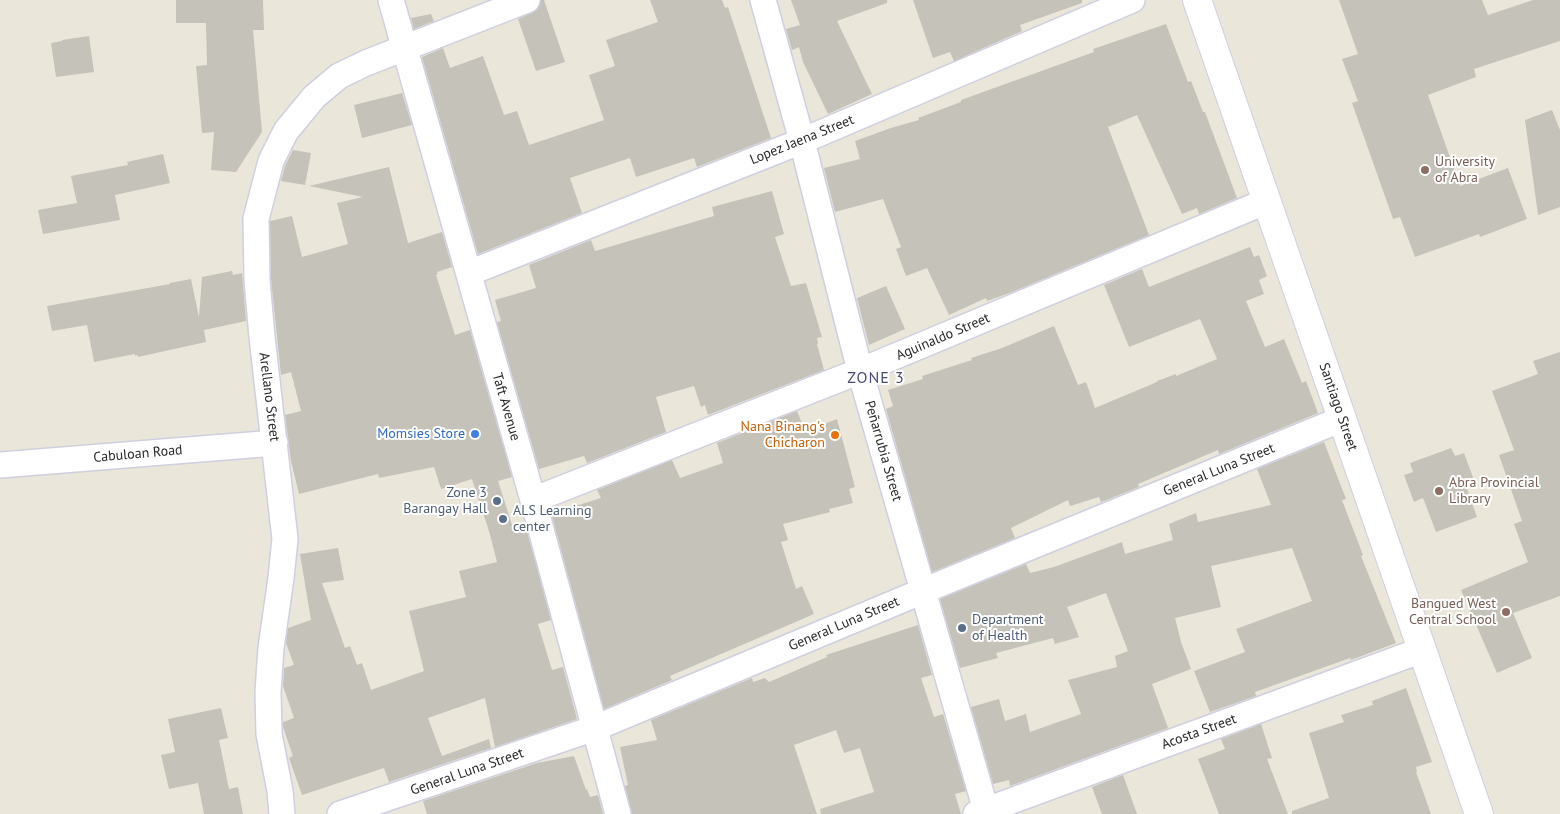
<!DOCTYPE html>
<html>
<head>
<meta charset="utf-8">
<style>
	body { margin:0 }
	canvas { display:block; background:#eae6da }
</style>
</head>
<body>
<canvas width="1560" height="814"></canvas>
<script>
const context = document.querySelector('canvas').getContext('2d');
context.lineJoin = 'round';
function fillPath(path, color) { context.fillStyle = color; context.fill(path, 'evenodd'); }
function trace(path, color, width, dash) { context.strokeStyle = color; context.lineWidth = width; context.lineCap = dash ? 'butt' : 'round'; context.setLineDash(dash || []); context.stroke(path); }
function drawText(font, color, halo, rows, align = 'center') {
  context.font = font + ' "PT Sans",sans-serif'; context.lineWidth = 4; context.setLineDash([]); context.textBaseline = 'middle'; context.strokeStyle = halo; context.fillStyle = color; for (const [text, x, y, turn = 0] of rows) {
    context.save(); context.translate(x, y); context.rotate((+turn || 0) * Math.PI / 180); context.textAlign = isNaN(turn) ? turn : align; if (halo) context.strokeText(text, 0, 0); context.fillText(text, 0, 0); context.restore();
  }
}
fillPath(new Path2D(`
	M 176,0 L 263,0 L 264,30 L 253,30 L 262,132 L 236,172 L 211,170 L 214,132 L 202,133 L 196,66 L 207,65 L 206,23 L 176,23 Z
	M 541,0 L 544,0 L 565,62 L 536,71 L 518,19 L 532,13 L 538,9 Z
	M 650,0 L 722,0 L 725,8 L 728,7 L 771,138 L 697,167 L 694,158 L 636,177 L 630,158 L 570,178 L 582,213 L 478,254 L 422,57 L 443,48 L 450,68 L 483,56 L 504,115 L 517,111 L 529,145 L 604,120 L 589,75 L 615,66 L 606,40 L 658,22 Z
	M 791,0 L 887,0 L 887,3 L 837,21 L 872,94 L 828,114 L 803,62 L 799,47 L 792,50 L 786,29 L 800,25 Z
	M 913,0 L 1082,0 L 1082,3 L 1020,25 L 1022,31 L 954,61 L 950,52 L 933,58 Z
	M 1339,0 L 1482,0 L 1488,15 L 1533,0 L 1560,0 L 1560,41 L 1474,69 L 1476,77 L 1428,95 L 1460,186 L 1508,168 L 1527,219 L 1480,237 L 1479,234 L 1415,257 L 1400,217 L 1393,219 L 1352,103 L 1358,101 L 1342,59 L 1358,54 Z
	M 431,14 L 434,21 L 414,29 L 411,18 Z
	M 1166,24 L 1188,82 L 1191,81 L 1203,112 L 1205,112 L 1237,198 L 1199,214 L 1197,208 L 1182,214 L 1137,115 L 1108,127 L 1149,235 L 1012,292 L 987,301 L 986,298 L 949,315 L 927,268 L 906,276 L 896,249 L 901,247 L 883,199 L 835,212 L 824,168 L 860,159 L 855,141 L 891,128 L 919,120 L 918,118 L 961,102 L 961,100 L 1094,52 L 1093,49 Z
	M 89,36 L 94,72 L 56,77 L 51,43 L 62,41 L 62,40 Z
	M 402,93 L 412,125 L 362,138 L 354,105 Z
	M 1552,110 L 1560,130 L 1560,207 L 1538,215 L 1525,120 Z
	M 293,150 L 311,153 L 305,185 L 281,181 L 285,166 Z
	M 163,154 L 170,183 L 115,195 L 120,220 L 43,234 L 38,210 L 77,203 L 71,176 L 128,165 L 127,162 Z
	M 389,167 L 408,243 L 442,232 L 452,267 L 437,272 L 438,274 L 436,275 L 455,335 L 470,330 L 512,477 L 498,481 L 513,528 L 525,524 L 551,620 L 538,624 L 552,670 L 563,667 L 577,719 L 495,747 L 485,698 L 428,718 L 442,756 L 489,739 L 491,748 L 389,782 L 384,768 L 302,795 L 289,758 L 293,756 L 283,727 L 283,722 L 294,718 L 283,686 L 284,668 L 294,665 L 286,643 L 288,628 L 311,620 L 300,554 L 338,548 L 344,580 L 322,583 L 345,648 L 350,646 L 357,665 L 362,663 L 371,690 L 424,671 L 409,611 L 466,597 L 459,571 L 497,562 L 489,531 L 472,479 L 441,489 L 434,467 L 379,478 L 378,474 L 299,494 L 291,461 L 285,415 L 301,411 L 291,372 L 281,375 L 271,279 L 270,221 L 292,216 L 302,257 L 348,244 L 337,203 L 363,197 L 309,186 Z
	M 772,191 L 784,234 L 775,237 L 791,286 L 806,283 L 822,337 L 817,338 L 818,344 L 817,344 L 824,370 L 708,415 L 705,405 L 701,407 L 694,386 L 656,397 L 666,432 L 587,463 L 584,456 L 539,469 L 497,322 L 501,321 L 495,300 L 536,288 L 529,265 L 591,240 L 595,251 L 714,216 L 712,207 Z
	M 1250,247 L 1254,257 L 1259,255 L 1267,276 L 1259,280 L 1264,294 L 1246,301 L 1265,347 L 1284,339 L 1302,383 L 1306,381 L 1318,413 L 1219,454 L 1218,450 L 1138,484 L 1139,487 L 1101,502 L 1099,497 L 1070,506 L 1068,500 L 1011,528 L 1015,538 L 932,572 L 886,409 L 893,406 L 888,390 L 923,379 L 922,376 L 972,360 L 971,358 L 1002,348 L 1054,326 L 1078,385 L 1086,382 L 1095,408 L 1157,382 L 1157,381 L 1176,374 L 1176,376 L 1217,359 L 1200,319 L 1129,347 L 1104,285 L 1142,269 L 1149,287 Z
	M 232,271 L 233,275 L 242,273 L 246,321 L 204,330 L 206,342 L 138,357 L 138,355 L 135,356 L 135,354 L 94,362 L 87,325 L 52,331 L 47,306 L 170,284 L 170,283 L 191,279 L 199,317 L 202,277 Z
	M 886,286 L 905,329 L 869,345 L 857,298 Z
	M 1560,352 L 1560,596 L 1513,613 L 1532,658 L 1497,673 L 1461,590 L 1528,562 L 1514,524 L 1522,521 L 1499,455 L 1514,450 L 1492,391 L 1538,374 L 1533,361 Z
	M 797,411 L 805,431 L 837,419 L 855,487 L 849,489 L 853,503 L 829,509 L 830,512 L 783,524 L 788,540 L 781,542 L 796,589 L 802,586 L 814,614 L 670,676 L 672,680 L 604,709 L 552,516 L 573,509 L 572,507 L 601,498 L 597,490 L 672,460 L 680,478 L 723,463 L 717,443 Z
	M 1324,442 L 1346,499 L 1342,500 L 1363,555 L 1361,556 L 1396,643 L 1351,660 L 1350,658 L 1255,692 L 1256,696 L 1210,712 L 1194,671 L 1245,652 L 1236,629 L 1312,601 L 1292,548 L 1211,566 L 1221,607 L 1175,618 L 1181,642 L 1191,669 L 1152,684 L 1168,728 L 1010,786 L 1009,780 L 993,784 L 971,707 L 999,699 L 1005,721 L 1026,714 L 1030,732 L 1081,714 L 1068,680 L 1117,667 L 1115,656 L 1128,651 L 1106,593 L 1067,607 L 1079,637 L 1055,644 L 1053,638 L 996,653 L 998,658 L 960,668 L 940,599 L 1026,564 L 1030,573 L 1054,567 L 1122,542 L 1125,554 L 1173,540 L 1169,524 L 1196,513 L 1198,522 L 1271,505 L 1257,469 Z
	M 1451,448 L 1455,456 L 1464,453 L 1474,480 L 1465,483 L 1477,517 L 1436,532 L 1423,498 L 1414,502 L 1404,475 L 1413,472 L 1410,463 Z
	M 918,625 L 932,675 L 921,678 L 934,717 L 943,714 L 966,791 L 955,794 L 961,814 L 821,814 L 820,809 L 874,792 L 860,748 L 844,753 L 836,730 L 794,745 L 817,814 L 632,814 L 625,786 L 628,785 L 620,747 L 657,740 L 651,720 L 752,678 L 753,682 L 765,678 L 769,682 L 827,657 L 826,655 Z
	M 1406,688 L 1432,762 L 1416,767 L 1417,772 L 1416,772 L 1431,814 L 1292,814 L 1292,811 L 1329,798 L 1309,733 L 1344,722 L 1341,715 L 1373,705 L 1372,701 Z
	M 221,708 L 228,738 L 219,740 L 229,789 L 238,787 L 243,814 L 204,814 L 198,783 L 169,789 L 161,755 L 175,752 L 168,719 Z
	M 1261,724 L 1272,758 L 1267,759 L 1288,814 L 1219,814 L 1198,759 L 1225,749 L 1221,739 Z
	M 574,756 L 586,790 L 587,789 L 590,797 L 598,795 L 603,814 L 427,814 L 423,801 L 537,763 Z
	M 1123,775 L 1137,814 L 1102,814 L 1092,787 Z`), '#c5c2ba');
const minor = new Path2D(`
	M 391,0 L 533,500 L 618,814
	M 763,0 L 802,141 L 860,371 L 987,814
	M 469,273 L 802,141 L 1132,0
	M 0,465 L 275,443
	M 533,500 L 860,371 L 1267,201
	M 282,814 L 280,791 L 269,734 L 268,692 L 271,648 L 281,578 L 285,539 L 262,337 L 257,280 L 256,219 L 271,161 L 286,131 L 314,97 L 339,76 L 366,63 L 527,0
	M 340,814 L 595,728 L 923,591 L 1342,419
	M 976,814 L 1422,650`);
const tertiary = new Path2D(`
	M 1197,0 L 1479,814`);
trace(minor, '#cfcfe0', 28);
trace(tertiary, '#cfcfe0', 30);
trace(minor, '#fff', 25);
trace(tertiary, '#fff', 28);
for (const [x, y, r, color] of [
	[1425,170,5,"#8d6e63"],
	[475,434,5,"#3f7fe0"],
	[835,435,5,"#e8710a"],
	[1439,491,5,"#8d6e63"],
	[497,501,5,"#5c6f8a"],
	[503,519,5,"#5c6f8a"],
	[1506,612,5,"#8d6e63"],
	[962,628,5,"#5c6f8a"]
]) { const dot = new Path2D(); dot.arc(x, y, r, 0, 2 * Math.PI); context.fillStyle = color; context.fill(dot); trace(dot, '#fff', 2); }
drawText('14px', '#282828', '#fff', [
	["Lopez Jaena Street",802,140,-22],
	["Aguinaldo Street",943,337,-23],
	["Arellano Street",269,397,83],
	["Taft Avenue",506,407,74],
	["Santiago Street",1338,407,71],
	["Peñarrubia Street",883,451,74],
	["Cabuloan Road",138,454,-5],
	["General Luna Street",1219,470,-22],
	["General Luna Street",844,624,-23],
	["Acosta Street",1199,732,-20],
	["General Luna Street",467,772,-19]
]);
drawText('14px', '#785e54', '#fff', [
	["University",1435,162],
	["of Abra",1435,178],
	["Abra Provincial",1449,483],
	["Library",1449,499],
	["Bangued West",1496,604,"right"],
	["Central School",1496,620,"right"]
], 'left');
drawText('14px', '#c56008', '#fff', [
	["Nana Binang's",825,427],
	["Chicharon",825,443]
], 'right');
drawText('14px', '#366cbe', '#fff', [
	["Momsies Store",465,434]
], 'right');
drawText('14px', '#4e5e75', '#fff', [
	["Zone 3",487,493,"right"],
	["Barangay Hall",487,509,"right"],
	["ALS Learning",513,511],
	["center",513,527],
	["Department",972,620],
	["of Health",972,636]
], 'left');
context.letterSpacing = '1px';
drawText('16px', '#4b4b75', '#fff', [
	["ZONE 3",876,378]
]);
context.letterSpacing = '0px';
</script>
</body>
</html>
